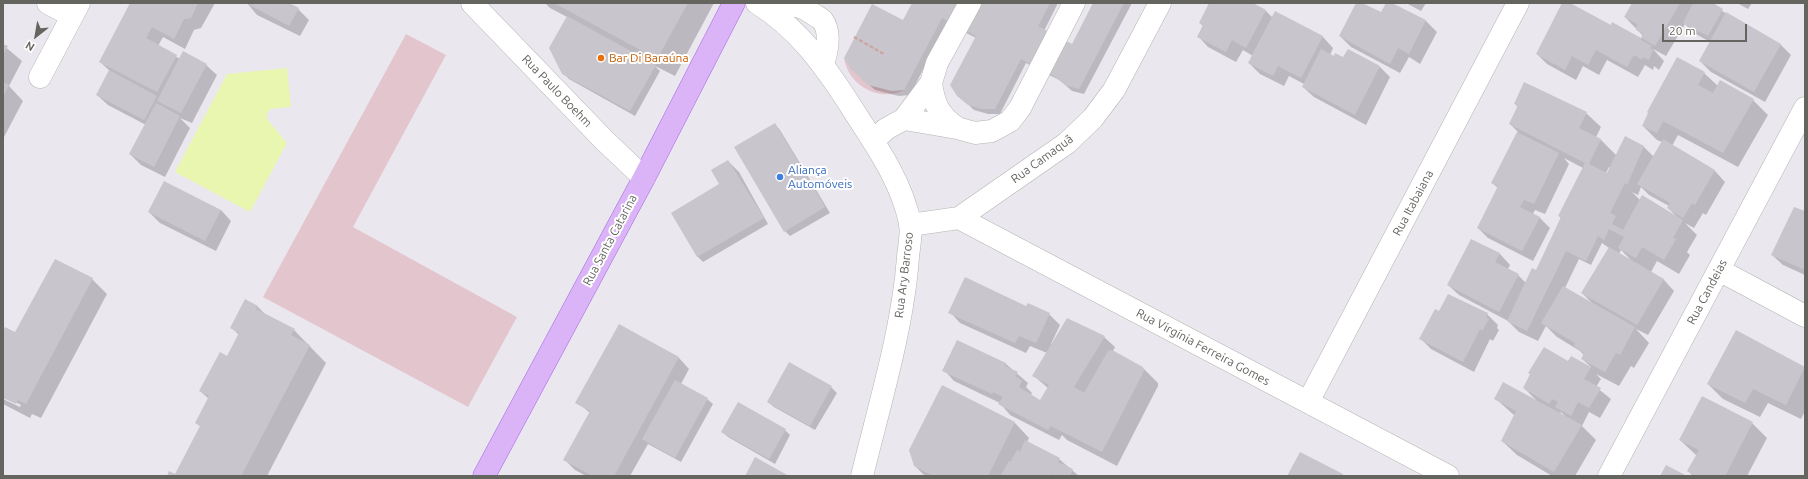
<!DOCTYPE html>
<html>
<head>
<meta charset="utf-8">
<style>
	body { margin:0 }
	#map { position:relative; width:1808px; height:479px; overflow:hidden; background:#ebe7ef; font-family:Ubuntu,sans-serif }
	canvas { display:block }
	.frame { position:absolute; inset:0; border:4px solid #63655e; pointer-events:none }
	.north { position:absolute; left:16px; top:16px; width:40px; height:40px; -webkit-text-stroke:3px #fff; paint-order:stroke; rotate:211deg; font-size:11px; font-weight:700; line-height:16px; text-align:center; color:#63655e }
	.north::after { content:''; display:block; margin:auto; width:14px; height:18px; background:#63655e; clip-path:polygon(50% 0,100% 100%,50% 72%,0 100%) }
	.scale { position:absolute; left:1662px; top:24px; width:85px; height:18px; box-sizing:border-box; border:2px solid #63655e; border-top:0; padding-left:5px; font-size:12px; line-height:14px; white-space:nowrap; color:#63655e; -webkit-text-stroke:3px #fff; paint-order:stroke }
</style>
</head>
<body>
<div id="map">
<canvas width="1808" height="479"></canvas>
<div class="frame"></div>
<div class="north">N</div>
<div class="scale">20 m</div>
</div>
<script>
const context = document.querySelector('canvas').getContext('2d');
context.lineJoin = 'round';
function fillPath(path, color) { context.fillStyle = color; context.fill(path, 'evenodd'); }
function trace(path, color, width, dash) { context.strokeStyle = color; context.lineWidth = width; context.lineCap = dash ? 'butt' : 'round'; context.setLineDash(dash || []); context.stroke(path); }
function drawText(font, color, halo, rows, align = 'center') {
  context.font = font + ' Ubuntu,sans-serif'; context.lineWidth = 4; context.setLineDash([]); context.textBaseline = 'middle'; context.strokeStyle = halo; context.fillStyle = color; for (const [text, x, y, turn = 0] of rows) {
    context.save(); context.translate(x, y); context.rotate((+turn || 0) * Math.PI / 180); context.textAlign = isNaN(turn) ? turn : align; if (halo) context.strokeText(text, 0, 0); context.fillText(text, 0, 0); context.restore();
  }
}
fillPath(new Path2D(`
	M 406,34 L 446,55 L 353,227 L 517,317 L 468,407 L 263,297 Z
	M 844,58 L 904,90 C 879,103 848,85 844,58 Z`), '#e3c6cd');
fillPath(new Path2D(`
	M 287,68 L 291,107 L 270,109 L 267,114 L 267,119 L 287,143 L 250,212 L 175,172 L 227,74 Z`), '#e9f6af');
fillPath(new Path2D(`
	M 131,3 L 215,3 L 201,28 L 194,30 L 185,49 L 163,37 L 158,46 L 180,59 L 206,65 L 217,75 L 192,123 L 180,118 L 190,128 L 165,177 L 141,165 L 130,154 L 146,125 L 108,105 L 97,95 L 110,71 L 100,62 Z
	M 247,3 L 287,3 L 298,9 L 309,20 L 300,36 L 257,15 Z
	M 545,3 L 714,3 L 675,76 L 655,66 L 660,71 L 635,116 L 569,79 L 563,73 L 567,17 L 550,8 Z
	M 914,3 L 1058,3 L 1044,31 L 1072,45 L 1094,3 L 1132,3 L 1084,94 L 1072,91 L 1061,81 L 1026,63 L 1000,114 L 988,114 L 974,110 L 958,95 L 976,38 L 947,23 L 910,95 L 899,96 L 875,90 L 857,74 L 904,22 Z
	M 1210,3 L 1251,3 L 1266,11 L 1273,18 L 1276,13 L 1323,37 L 1333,48 L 1330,55 L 1380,67 L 1390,77 L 1366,125 L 1314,97 L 1303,87 L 1304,84 L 1289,76 L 1284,86 L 1260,74 L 1249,63 L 1253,56 L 1243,50 L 1236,62 L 1208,47 L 1198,36 L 1203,26 L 1200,23 Z
	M 1357,3 L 1382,14 L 1387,3 L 1390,3 L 1426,21 L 1437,32 L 1420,64 L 1409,57 L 1400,73 L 1351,47 L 1340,36 Z
	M 1406,3 L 1426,3 L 1421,11 Z
	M 1564,3 L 1568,3 L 1611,26 L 1641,39 L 1643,36 L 1625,17 L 1633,3 L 1711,3 L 1728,15 L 1780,44 L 1791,55 L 1765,102 L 1711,72 L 1700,61 L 1710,42 L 1694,33 L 1685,24 L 1666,56 L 1653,49 L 1664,61 L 1659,70 L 1654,66 L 1653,70 L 1645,65 L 1638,77 L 1607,60 L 1599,75 L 1583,66 L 1576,80 L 1547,64 L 1537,54 Z
	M 1737,3 L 1752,3 L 1748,9 Z
	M 3,45 L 22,61 L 9,86 L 23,101 L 3,139 Z
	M 1704,73 L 1718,86 L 1753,100 L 1768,115 L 1738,167 L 1678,135 L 1672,146 L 1715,171 L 1725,182 L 1706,215 L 1703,213 L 1694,228 L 1685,223 L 1697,235 L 1687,252 L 1690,255 L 1679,274 L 1657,261 L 1651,272 L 1664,280 L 1674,291 L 1648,335 L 1636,329 L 1649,343 L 1634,368 L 1631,366 L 1619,386 L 1596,374 L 1601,379 L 1596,387 L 1611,399 L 1600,418 L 1589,412 L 1582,426 L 1596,440 L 1575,476 L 1552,476 L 1517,455 L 1502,441 L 1515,416 L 1496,399 L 1536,400 L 1524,388 L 1591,367 L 1582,359 L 1584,355 L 1580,351 L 1557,337 L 1546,326 L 1538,341 L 1519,332 L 1508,321 L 1459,295 L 1448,285 L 1471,240 L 1500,254 L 1510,265 L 1508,269 L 1518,275 L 1526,283 L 1537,271 L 1561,218 L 1559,216 L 1583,168 L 1564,158 L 1569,164 L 1545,214 L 1535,210 L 1533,214 L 1539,217 L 1550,228 L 1533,261 L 1488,238 L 1478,228 L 1498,188 L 1492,183 L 1518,132 L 1510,124 L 1518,107 L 1515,104 L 1586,113 L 1601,127 L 1596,137 L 1601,140 L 1617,156 L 1625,138 L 1644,147 L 1654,157 L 1662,142 L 1657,140 L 1643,126 ZM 1609,167 L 1611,168 L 1608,176 L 1606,173 ZM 1641,187 L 1649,195 L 1669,206 L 1668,208 L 1676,216 L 1640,200 L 1632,192 L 1638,195 ZM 1602,243 L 1609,248 L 1582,293 L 1593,304 L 1565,288 L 1579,259 L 1591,265 ZM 1621,250 L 1632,261 L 1619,254 ZM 1561,412 L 1566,417 L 1560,414 Z
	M 775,124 L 780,130 L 830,213 L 790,236 L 785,231 Z
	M 728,161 L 739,172 L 768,224 L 703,262 L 698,257 L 672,214 L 721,185 Z
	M 221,210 L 231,221 L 216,251 L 160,223 L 149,212 Z
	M 1805,212 L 1805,275 L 1783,265 L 1772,255 Z
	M 92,279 L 107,294 L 41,418 L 32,414 L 30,418 L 3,404 L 3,399 L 20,407 L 21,405 L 3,396 L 3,334 L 16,334 Z
	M 257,306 L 266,315 L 294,330 L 326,363 L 267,476 L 168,476 L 175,475 L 201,427 L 196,422 L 209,399 L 200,391 L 227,357 L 239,335 L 232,328 Z
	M 1027,307 L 1049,314 L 1060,325 L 1051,344 L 1104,337 L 1115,347 L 1113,351 L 1143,368 L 1158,383 L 1158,386 L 1117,466 L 1067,440 L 1062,435 L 1059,440 L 1010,415 L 1000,403 L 954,381 L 944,370 L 957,341 L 1006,364 L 1028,383 L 1026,387 L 1032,393 L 1031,395 L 1040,402 L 1049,389 L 1034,376 L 1047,353 L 1030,346 L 1026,353 L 960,323 L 950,312 Z
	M 1487,314 L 1498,325 L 1497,328 L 1499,330 L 1493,341 L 1490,339 L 1474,372 L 1431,349 L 1421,339 Z
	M 1736,331 L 1805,368 L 1805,411 L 1801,419 L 1768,403 L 1760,417 L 1723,399 L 1708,384 Z
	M 635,334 L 679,358 L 689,369 L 681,384 L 707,399 L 713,404 L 681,462 L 648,444 L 630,476 L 586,476 L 575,470 L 565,460 L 590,413 L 577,402 Z
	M 831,387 L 837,393 L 815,430 L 774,407 L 768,402 Z
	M 942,387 L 1015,423 L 1029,438 L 1027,442 L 1059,459 L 1079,476 L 925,476 L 915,466 Z
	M 1752,423 L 1767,438 L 1747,476 L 1693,476 L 1688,471 L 1697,456 L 1680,440 Z
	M 785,430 L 790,435 L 775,464 L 728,437 L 722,432 Z`), '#0003');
fillPath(new Path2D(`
	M 130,3 L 198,3 L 191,18 L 184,19 L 174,39 L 152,27 L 146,38 L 177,55 L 157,92 L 99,62 Z
	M 246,3 L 289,3 L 299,8 L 289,26 Z
	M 554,3 L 688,3 L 657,59 Z
	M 912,3 L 1050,3 L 1038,26 L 1072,44 L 1093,3 L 1124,3 L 1079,89 L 1065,85 L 1054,76 L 1021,59 L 995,109 L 982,109 L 968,105 L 957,96 L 950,85 L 976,36 L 942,18 L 904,90 L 892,91 L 868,85 L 851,69 L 844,58 L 872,4 L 903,20 Z
	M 1209,3 L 1253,3 L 1266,10 L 1246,48 L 1232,40 L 1226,52 L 1197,37 L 1203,25 L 1199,23 Z
	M 1356,3 L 1362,3 L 1381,12 L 1386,3 L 1392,3 L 1426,20 L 1409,54 L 1398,48 L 1390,64 L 1339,36 Z
	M 1562,3 L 1570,3 L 1611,25 L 1612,22 L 1641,38 L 1643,34 L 1636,30 L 1637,24 L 1624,17 L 1632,3 L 1680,3 L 1655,46 L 1642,38 L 1641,40 L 1652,46 L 1650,48 L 1653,50 L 1649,60 L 1643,57 L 1642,60 L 1634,55 L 1627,67 L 1596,50 L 1588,65 L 1572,56 L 1565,70 L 1536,54 Z
	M 1693,3 L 1713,3 L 1723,9 L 1708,36 L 1683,23 Z
	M 1275,11 L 1323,36 L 1301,78 L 1278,66 L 1273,76 L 1248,63 Z
	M 1726,12 L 1781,44 L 1754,92 L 1699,61 Z
	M 567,16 L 656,65 L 630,111 L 562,74 L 549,48 Z
	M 3,44 L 8,46 L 3,55 Z
	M 1321,49 L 1334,56 L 1335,53 L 1343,57 L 1348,49 L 1380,66 L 1355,115 L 1302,87 Z
	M 183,51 L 207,64 L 181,113 L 157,101 Z
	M 1677,57 L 1705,72 L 1698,85 L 1713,93 L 1720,80 L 1754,99 L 1723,153 L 1663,121 L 1657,133 L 1642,126 L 1648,113 L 1647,112 Z
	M 109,70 L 157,96 L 144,120 L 96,95 Z
	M 3,82 L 9,85 L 3,97 Z
	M 1524,82 L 1587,112 L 1579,128 L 1601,139 L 1589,164 L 1607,173 L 1625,136 L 1644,146 L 1627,185 L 1625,183 L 1610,213 L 1616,216 L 1612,224 L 1623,230 L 1642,195 L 1683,220 L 1673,238 L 1676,239 L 1664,260 L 1642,247 L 1636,258 L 1618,248 L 1624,237 L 1609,229 L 1604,240 L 1598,236 L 1586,261 L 1566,251 L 1527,331 L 1507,321 L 1532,268 L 1536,270 L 1561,217 L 1558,216 L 1585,163 L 1509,124 L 1518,105 L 1514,104 Z
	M 156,103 L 180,116 L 154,167 L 129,154 Z
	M 775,123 L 825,207 L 784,232 L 734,147 Z
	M 1517,132 L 1559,153 L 1534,204 L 1524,200 L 1520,207 L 1540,217 L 1522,251 L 1477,228 L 1498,186 L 1491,183 Z
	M 1663,139 L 1715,170 L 1695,205 L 1692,203 L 1683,218 L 1667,208 L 1670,203 L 1637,184 Z
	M 728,160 L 764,218 L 697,257 L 671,213 L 719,184 L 711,170 Z
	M 164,181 L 221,210 L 205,241 L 148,212 Z
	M 1794,207 L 1805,211 L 1805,270 L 1771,255 Z
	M 1471,239 L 1500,253 L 1495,262 L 1519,274 L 1499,312 L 1447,285 Z
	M 1609,247 L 1664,279 L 1637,325 L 1581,293 Z
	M 55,259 L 93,278 L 26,404 L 18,400 L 16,404 L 3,398 L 3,331 L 5,327 L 15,332 Z
	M 965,277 L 1026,306 L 1028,303 L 1050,313 L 1036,343 L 1019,336 L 1015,343 L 948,313 Z
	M 1563,286 L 1635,327 L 1620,355 L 1616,353 L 1605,372 L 1581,359 L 1584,353 L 1574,346 L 1575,343 L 1541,323 Z
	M 1448,294 L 1488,313 L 1486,317 L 1489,319 L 1482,331 L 1480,329 L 1463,362 L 1419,339 L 1435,309 L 1439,311 Z
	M 245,299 L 258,306 L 256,309 L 295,329 L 291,335 L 310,345 L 241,476 L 167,476 L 169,471 L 175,474 L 200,426 L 195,423 L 209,396 L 199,391 L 220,352 L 227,356 L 239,333 L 230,328 Z
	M 1067,318 L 1105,336 L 1074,387 L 1084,393 L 1108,351 L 1112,350 L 1143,367 L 1144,371 L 1102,452 L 1051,426 L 1048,430 L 998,404 L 1003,397 L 993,392 L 992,394 L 942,371 L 957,340 L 1006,363 L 1005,366 L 1018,372 L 1015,376 L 1022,381 L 1019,387 L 1040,400 L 1049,385 L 1032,376 Z
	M 619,324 L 679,357 L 614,476 L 593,476 L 563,460 L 590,411 L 575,403 Z
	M 1736,330 L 1805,367 L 1786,405 L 1753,389 L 1745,403 L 1707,384 Z
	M 1544,347 L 1568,361 L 1571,356 L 1591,367 L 1584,379 L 1601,388 L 1589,408 L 1578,402 L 1571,416 L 1555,407 L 1558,402 L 1552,399 L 1549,404 L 1523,388 L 1530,374 L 1528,373 Z
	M 789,362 L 832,386 L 810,426 L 767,402 Z
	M 675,380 L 708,398 L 675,458 L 642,439 Z
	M 1503,382 L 1582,425 L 1554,472 L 1501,441 L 1516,411 L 1494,399 Z
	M 942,385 L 1015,422 L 988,476 L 933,476 L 914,466 L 909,450 Z
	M 1702,396 L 1753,422 L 1725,476 L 1696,476 L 1687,471 L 1699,450 L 1679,440 Z
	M 738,402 L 786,429 L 769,459 L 721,432 Z
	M 1025,440 L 1060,458 L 1058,462 L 1073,469 L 1070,476 L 1056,476 L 1052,474 L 1051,476 L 1001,475 L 1009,461 L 1011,461 L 1017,450 L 1020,452 Z
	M 1300,452 L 1343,474 L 1342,476 L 1287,476 Z
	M 755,457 L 789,476 L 745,476 Z
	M 1666,465 L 1687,476 L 1660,476 Z`), '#c8c5cc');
const minor = new Path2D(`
	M 48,3 L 72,16
	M 472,3 L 604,140 L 644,178
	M 757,3 C 798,28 825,66 850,105 C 874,143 901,179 910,223 C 912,233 909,246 908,257 C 903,328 879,406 862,476
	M 767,9 C 784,3 798,3 813,14 C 816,16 821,18 823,21 C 831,33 827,52 823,64
	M 40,77 L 79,3
	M 931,83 C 934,105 939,115 957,128
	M 904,119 L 957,128 L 975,133 L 992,131 L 1010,121 L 1020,108 L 1074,3
	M 873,141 L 886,129 L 904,119 L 931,83 L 937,63 L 970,3
	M 959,218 L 1448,476
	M 910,225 L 959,218 L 1067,143 L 1093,118 L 1114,90 L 1160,3
	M 1719,270 L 1805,316
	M 1308,402 L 1518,3
	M 1609,476 L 1805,108`);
const major = new Path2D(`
	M 484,476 L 644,178 L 734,3`);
trace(minor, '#b2b5af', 23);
trace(major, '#a46be3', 23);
trace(new Path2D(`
	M 854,37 L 884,54`), '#cda7a5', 2.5, [4, 2]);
trace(minor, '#fff', 22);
trace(major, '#dbb3f7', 22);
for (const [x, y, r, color] of [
	[601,58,4,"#e8710a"],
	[780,177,4,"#3f7fe0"]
]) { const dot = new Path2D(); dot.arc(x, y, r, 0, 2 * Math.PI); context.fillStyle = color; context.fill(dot); trace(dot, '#fff', 1.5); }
drawText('12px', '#c56008', '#fff', [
	["Bar Di Baraúna",609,58]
], 'left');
drawText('12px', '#63655e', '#fff', [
	["Rua Paulo Boehm",557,91,46],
	["Rua Camaquã",1042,159,-36],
	["Rua Itabaiana",1413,203,-62],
	["Rua Santa Catarina",610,240,-62],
	["Rua Ary Barroso",904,275,-83],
	["Rua Candeias",1707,292,-62],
	["Rua Virgínia Ferreira Gomes",1203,347,28]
]);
drawText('12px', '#366cbe', '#fff', [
	["Aliança",788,170],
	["Automóveis",788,184]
], 'left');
</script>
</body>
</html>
